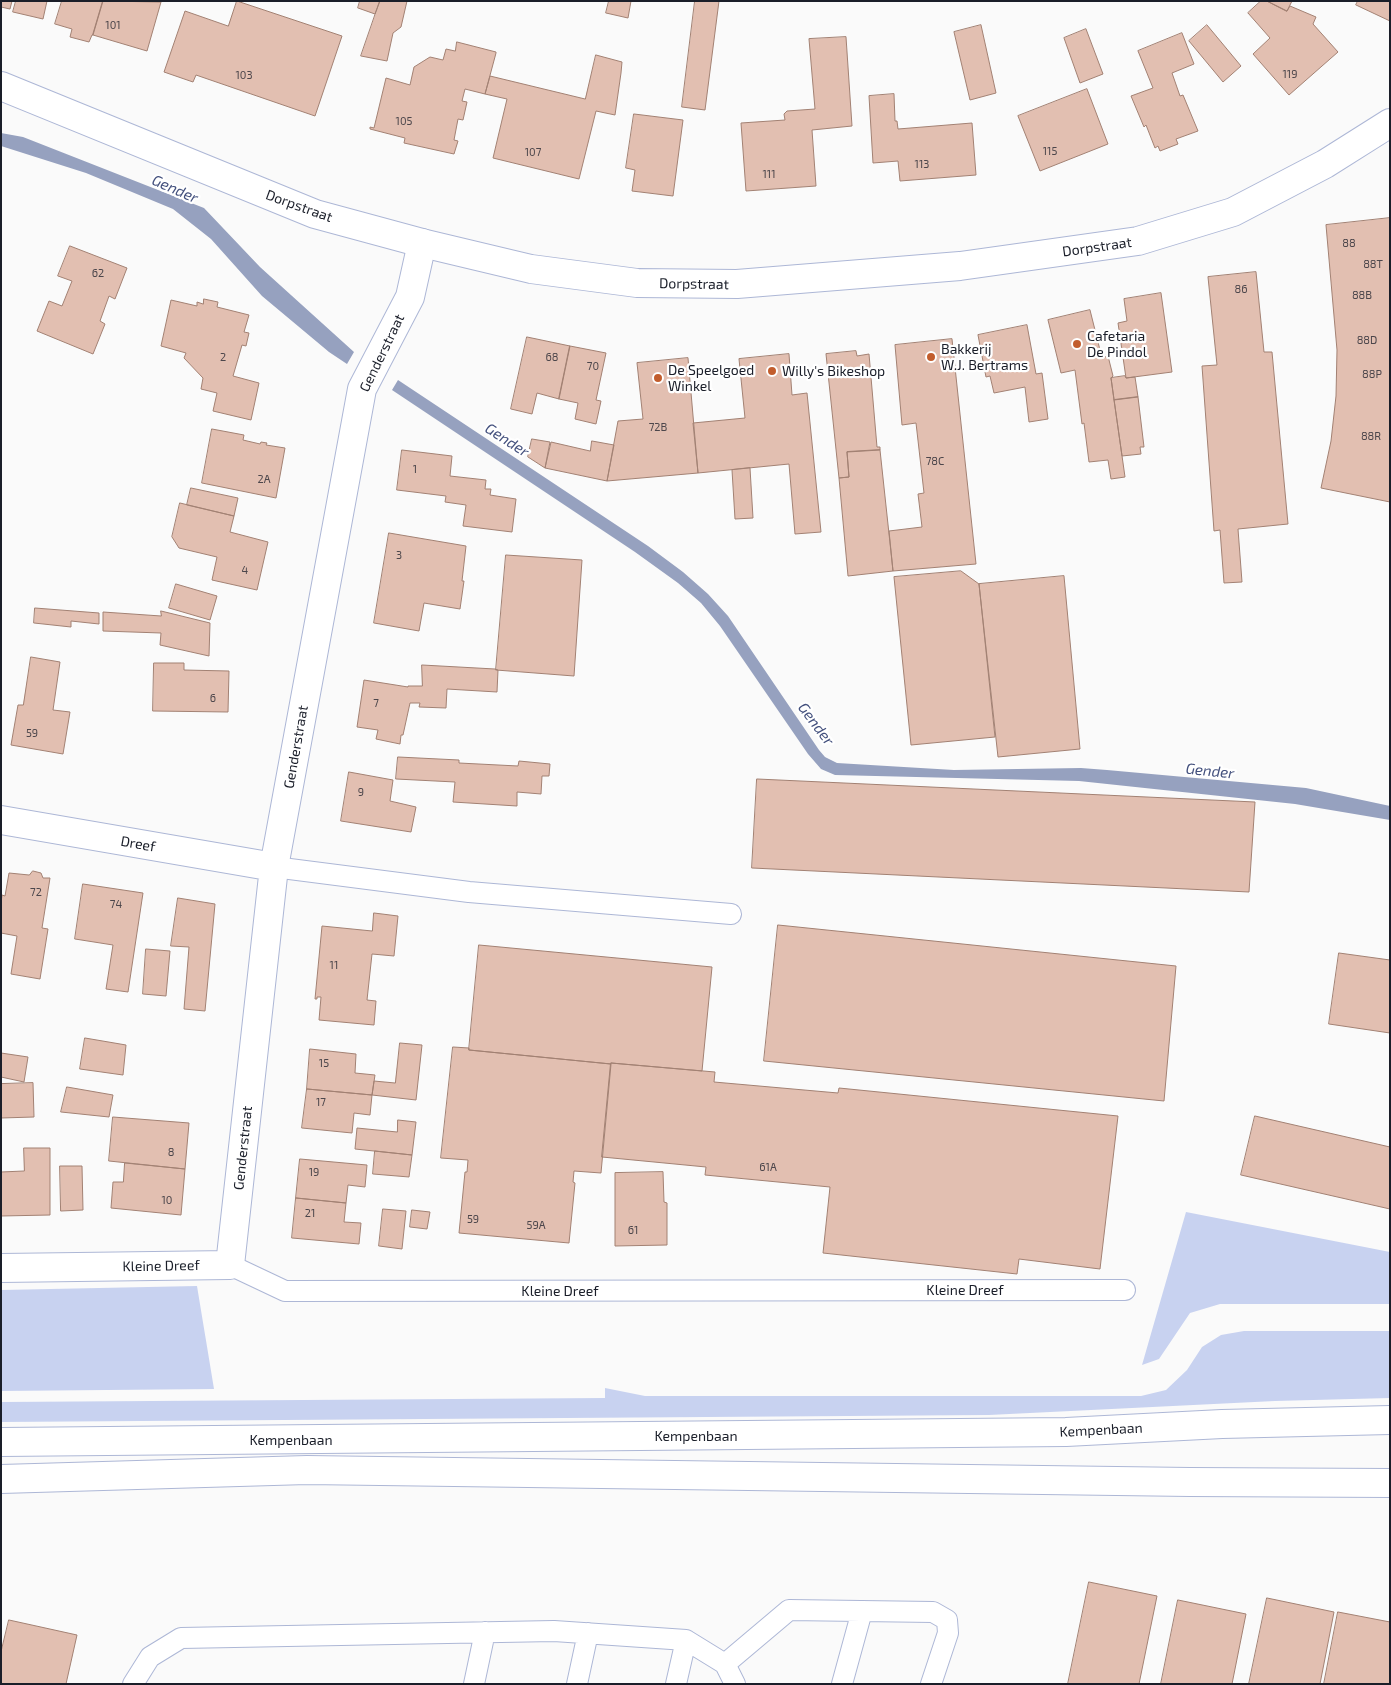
<!DOCTYPE html>
<html>
<head>
<meta charset="utf-8">
<style>
	body { margin:0 }
	#map { position:relative; width:1391px; height:1685px; overflow:hidden; background:#fafafa; font-family:"Exo 2",sans-serif }
	canvas { display:block }
	.frame { position:absolute; inset:0; border:2px solid #1a1e29; pointer-events:none }
</style>
</head>
<body>
<div id="map">
<canvas width="1391" height="1685"></canvas>
<div class="frame"></div>
</div>
<script>
const context = document.querySelector('canvas').getContext('2d');
context.lineJoin = 'round';
function fillPath(path, color) { context.fillStyle = color; context.fill(path, 'evenodd'); }
function trace(path, color, width, dash) { context.strokeStyle = color; context.lineWidth = width; context.lineCap = dash ? 'butt' : 'round'; context.setLineDash(dash || []); context.stroke(path); }
function drawText(font, color, halo, rows, align = 'center') {
  context.font = font + ' "Exo 2",sans-serif'; context.lineWidth = 4.5; context.setLineDash([]); context.textBaseline = 'middle'; context.strokeStyle = halo; context.fillStyle = color; for (const [text, x, y, turn = 0] of rows) {
    context.save(); context.translate(x, y); context.rotate((+turn || 0) * Math.PI / 180); context.textAlign = isNaN(turn) ? turn : align; if (halo) context.strokeText(text, 0, 0); context.fillText(text, 0, 0); context.restore();
  }
}
fillPath(new Path2D(`
	M 1186,1212 L 1390,1252 L 1390,1304 L 1220,1304 L 1190,1313 L 1159,1359 L 1142,1365 Z
	M 197,1286 L 214,1389 L 1,1391 L 1,1290 Z
	M 1244,1331 L 1390,1331 L 1390,1398 L 1275,1401 L 989,1415 L 1,1422 L 1,1402 L 605,1398 L 605,1388 L 645,1396 L 1141,1396 L 1166,1390 L 1187,1370 L 1202,1347 L 1221,1335 Z`), '#c8d2f0');
fillPath(new Path2D(`
	M 1,133 L 23,137 L 204,208 L 260,267 L 354,352 L 347,364 L 329,352 L 262,296 L 211,239 L 173,209 L 86,173 L 1,146 Z
	M 398,380 L 648,546 L 683,572 L 708,594 L 728,616 L 819,750 L 825,757 L 837,763 L 954,770 L 1081,768 L 1107,770 L 1306,788 L 1390,806 L 1390,820 L 1295,804 L 1079,781 L 835,775 L 821,769 L 808,754 L 720,626 L 701,603 L 678,583 L 635,552 L 392,390 Z`), '#96a1bf');
const building = new Path2D(`
	M 1,1 L 12,1 L 10,9 L 1,7 Z
	M 16,1 L 47,1 L 43,19 L 13,12 Z
	M 62,1 L 103,1 L 93,35 L 92,35 L 89,42 L 70,37 L 72,29 L 55,24 Z
	M 103,1 L 161,2 L 147,51 L 93,35 Z
	M 237,1 L 342,36 L 315,116 L 196,75 L 193,82 L 164,72 L 185,11 L 228,26 Z
	M 360,1 L 380,1 L 375,14 L 358,8 Z
	M 380,1 L 407,1 L 401,27 L 393,33 L 387,61 L 361,56 Z
	M 609,1 L 631,1 L 628,18 L 606,13 Z
	M 695,1 L 719,1 L 705,110 L 682,107 Z
	M 1261,1 L 1267,1 L 1287,11 L 1290,6 L 1316,17 L 1313,24 L 1338,52 L 1289,95 L 1253,54 L 1270,38 L 1248,13 Z
	M 1267,1 L 1292,1 L 1287,11 Z
	M 1358,1 L 1390,1 L 1390,21 L 1356,5 Z
	M 981,25 L 996,93 L 970,100 L 954,32 Z
	M 1207,25 L 1241,66 L 1223,82 L 1189,41 Z
	M 1086,29 L 1103,74 L 1080,83 L 1064,38 Z
	M 1182,33 L 1194,64 L 1172,73 L 1180,96 L 1183,95 L 1198,131 L 1176,139 L 1178,144 L 1160,151 L 1158,146 L 1155,148 L 1146,125 L 1144,127 L 1131,96 L 1153,88 L 1138,51 Z
	M 846,37 L 852,126 L 812,130 L 816,186 L 746,191 L 741,123 L 785,120 L 784,114 L 787,111 L 815,109 L 809,39 Z
	M 457,42 L 496,52 L 496,53 L 485,94 L 465,89 L 462,101 L 467,102 L 463,120 L 458,119 L 454,140 L 458,141 L 454,154 L 404,143 L 405,138 L 370,129 L 370,127 L 374,128 L 386,78 L 410,85 L 414,67 L 430,57 L 443,60 L 446,49 L 455,51 Z
	M 596,55 L 622,62 L 621,73 L 615,115 L 596,111 L 579,179 L 493,158 L 507,99 L 485,94 L 490,76 L 585,99 Z
	M 1087,89 L 1108,144 L 1040,171 L 1018,116 Z
	M 894,94 L 895,121 L 897,121 L 898,129 L 972,123 L 976,175 L 900,181 L 898,161 L 873,163 L 869,96 Z
	M 634,114 L 683,120 L 673,196 L 632,191 L 635,170 L 626,168 Z
	M 1390,218 L 1390,502 L 1321,488 L 1331,441 L 1336,396 L 1337,350 L 1326,225 Z
	M 70,246 L 127,268 L 115,299 L 109,296 L 100,321 L 105,324 L 93,354 L 37,331 L 49,301 L 62,306 L 72,281 L 58,276 Z
	M 1256,272 L 1264,352 L 1272,352 L 1288,524 L 1238,529 L 1242,582 L 1224,583 L 1220,530 L 1214,531 L 1202,366 L 1217,365 L 1208,277 Z
	M 1161,293 L 1172,372 L 1126,378 L 1118,323 L 1127,321 L 1124,299 Z
	M 204,299 L 218,302 L 217,307 L 249,315 L 244,332 L 249,333 L 246,346 L 242,345 L 233,376 L 259,383 L 251,420 L 213,411 L 217,393 L 201,389 L 203,378 L 184,358 L 186,353 L 161,346 L 171,300 L 197,306 L 197,302 L 203,304 Z
	M 1090,310 L 1102,358 L 1108,356 L 1113,376 L 1111,378 L 1125,477 L 1111,479 L 1108,460 L 1089,462 L 1084,423 L 1082,424 L 1075,370 L 1061,373 L 1048,320 Z
	M 1027,325 L 1036,374 L 1042,373 L 1048,419 L 1029,422 L 1025,387 L 994,393 L 990,376 L 986,377 L 978,335 Z
	M 527,337 L 570,346 L 559,399 L 537,393 L 532,414 L 511,409 Z
	M 952,339 L 976,564 L 893,571 L 889,531 L 922,527 L 918,494 L 924,493 L 916,423 L 902,425 L 895,345 Z
	M 570,346 L 606,353 L 596,400 L 601,401 L 596,424 L 575,419 L 578,403 L 559,399 Z
	M 856,351 L 857,356 L 869,354 L 877,447 L 880,447 L 880,450 L 847,452 L 849,477 L 839,478 L 826,354 Z
	M 789,354 L 792,395 L 807,393 L 821,532 L 795,534 L 789,464 L 698,473 L 693,423 L 745,418 L 739,359 Z
	M 688,358 L 698,473 L 607,481 L 618,421 L 643,419 L 637,363 Z
	M 1125,376 L 1126,378 L 1135,377 L 1138,397 L 1114,400 L 1111,378 Z
	M 1138,397 L 1144,447 L 1140,447 L 1141,454 L 1122,456 L 1114,400 Z
	M 212,429 L 244,435 L 243,440 L 260,444 L 261,442 L 267,443 L 266,445 L 285,448 L 276,498 L 202,483 Z
	M 532,439 L 550,442 L 545,468 L 528,457 Z
	M 592,441 L 614,445 L 607,481 L 545,468 L 551,442 L 590,451 Z
	M 402,450 L 452,456 L 450,476 L 486,480 L 485,489 L 491,489 L 490,495 L 516,499 L 512,532 L 463,526 L 466,505 L 445,502 L 446,496 L 397,490 Z
	M 880,450 L 893,571 L 848,576 L 839,478 L 849,477 L 847,452 Z
	M 750,468 L 753,518 L 735,519 L 732,470 Z
	M 191,488 L 238,498 L 234,516 L 187,505 Z
	M 180,503 L 234,516 L 230,532 L 268,542 L 257,590 L 212,580 L 217,557 L 179,548 L 172,537 Z
	M 389,533 L 466,546 L 462,581 L 464,581 L 460,609 L 424,603 L 419,631 L 374,623 Z
	M 506,555 L 582,560 L 574,676 L 496,670 Z
	M 961,571 L 979,584 L 995,737 L 911,745 L 894,577 Z
	M 1064,576 L 1080,749 L 998,757 L 979,584 Z
	M 176,584 L 217,596 L 210,620 L 169,608 Z
	M 35,608 L 99,613 L 99,624 L 71,621 L 71,627 L 34,623 Z
	M 161,611 L 210,623 L 209,656 L 160,645 L 161,633 L 103,631 L 103,612 L 161,616 Z
	M 31,657 L 60,662 L 53,710 L 70,712 L 63,754 L 11,745 L 18,705 L 23,705 Z
	M 154,663 L 184,663 L 184,670 L 229,671 L 228,712 L 153,711 Z
	M 422,665 L 495,669 L 498,670 L 497,692 L 447,689 L 446,708 L 419,707 L 420,703 L 410,703 L 403,735 L 401,735 L 400,744 L 376,739 L 378,730 L 357,727 L 364,680 L 408,687 L 408,686 L 422,686 Z
	M 398,757 L 459,760 L 459,763 L 518,766 L 519,761 L 550,764 L 549,776 L 542,776 L 541,794 L 517,792 L 517,806 L 453,802 L 455,782 L 396,779 Z
	M 349,772 L 393,780 L 390,801 L 416,807 L 411,832 L 341,821 Z
	M 757,779 L 1255,802 L 1249,892 L 752,868 Z
	M 33,871 L 41,873 L 43,878 L 50,878 L 42,928 L 48,929 L 40,979 L 11,974 L 17,936 L 1,933 L 1,903 L 2,895 L 5,896 L 9,873 L 29,875 Z
	M 83,884 L 143,893 L 128,992 L 106,989 L 113,945 L 75,939 Z
	M 178,898 L 215,904 L 205,1011 L 184,1009 L 189,947 L 171,946 Z
	M 374,913 L 398,916 L 394,956 L 372,954 L 367,1000 L 376,1001 L 374,1025 L 319,1020 L 321,997 L 317,997 L 317,999 L 315,999 L 322,926 L 372,931 Z
	M 778,925 L 1176,966 L 1164,1101 L 764,1061 Z
	M 479,945 L 712,967 L 702,1071 L 611,1063 L 611,1064 L 469,1050 Z
	M 146,949 L 170,951 L 166,996 L 143,994 Z
	M 1339,953 L 1390,960 L 1390,1033 L 1329,1024 Z
	M 85,1038 L 126,1045 L 123,1075 L 80,1069 Z
	M 400,1043 L 422,1045 L 416,1100 L 372,1095 L 374,1081 L 395,1083 Z
	M 453,1047 L 469,1048 L 469,1050 L 611,1064 L 601,1173 L 574,1171 L 573,1182 L 575,1183 L 569,1243 L 459,1233 L 465,1172 L 467,1172 L 468,1160 L 441,1158 Z
	M 310,1049 L 356,1054 L 355,1073 L 375,1075 L 372,1095 L 307,1089 Z
	M 1,1053 L 28,1057 L 24,1082 L 1,1077 Z
	M 611,1063 L 715,1072 L 714,1082 L 838,1093 L 839,1088 L 1118,1116 L 1100,1269 L 1019,1259 L 1017,1274 L 823,1253 L 830,1187 L 705,1175 L 706,1167 L 602,1157 Z
	M 33,1083 L 34,1117 L 1,1118 L 1,1084 Z
	M 67,1087 L 113,1095 L 109,1117 L 61,1112 Z
	M 307,1089 L 372,1095 L 370,1115 L 354,1113 L 352,1133 L 302,1128 Z
	M 1255,1116 L 1390,1147 L 1390,1209 L 1241,1175 Z
	M 113,1117 L 189,1123 L 185,1169 L 109,1161 Z
	M 398,1120 L 416,1122 L 412,1155 L 355,1149 L 357,1128 L 397,1132 Z
	M 24,1148 L 50,1148 L 50,1215 L 1,1216 L 1,1172 L 24,1171 Z
	M 375,1151 L 412,1155 L 409,1177 L 373,1174 Z
	M 300,1159 L 367,1165 L 365,1187 L 348,1185 L 346,1203 L 296,1198 Z
	M 125,1163 L 185,1169 L 181,1215 L 111,1208 L 113,1182 L 123,1182 Z
	M 60,1166 L 82,1166 L 83,1210 L 61,1211 Z
	M 663,1172 L 664,1202 L 667,1203 L 667,1245 L 615,1246 L 615,1173 Z
	M 296,1198 L 346,1203 L 344,1222 L 361,1223 L 359,1244 L 292,1238 Z
	M 383,1209 L 406,1211 L 402,1249 L 379,1246 Z
	M 412,1210 L 430,1212 L 427,1229 L 410,1227 Z
	M 1089,1582 L 1157,1596 L 1139,1684 L 1068,1684 Z
	M 1267,1598 L 1334,1612 L 1320,1684 L 1249,1684 Z
	M 1178,1600 L 1246,1614 L 1232,1684 L 1161,1684 Z
	M 1338,1612 L 1390,1622 L 1390,1684 L 1324,1684 Z
	M 9,1620 L 77,1635 L 66,1684 L 1,1684 L 1,1652 Z`);
fillPath(building, '#e2bfb1');
trace(building, '#a28173', 1);
const service = new Path2D(`
	M 274,867 L 469,892 L 731,914
	M 230,1265 L 285,1291 L 1125,1290
	M 725,1664 L 789,1610 L 933,1612 L 947,1620 L 948,1633 L 931,1684
	M 133,1684 L 150,1657 L 181,1638 L 554,1631 L 686,1640 L 725,1664 L 735,1684
	M 474,1684 L 485,1632
	M 577,1684 L 588,1633
	M 676,1684 L 686,1640
	M 842,1684 L 862,1611`);
const minor = new Path2D(`
	M 1,820 L 274,867
	M 1,1268 L 230,1265 L 274,867 L 362,389 L 410,297 L 422,243`);
const tertiary = new Path2D(`
	M 1,86 L 315,214 L 422,243 L 531,269 L 637,283 L 737,284 L 960,266 L 1138,241 L 1233,212 L 1325,164 L 1390,123`);
const secondary = new Path2D(`
	M 1,1442 L 1066,1432 L 1222,1424 L 1390,1420
	M 1,1479 L 307,1470 L 1190,1482 L 1390,1483`);
trace(service, '#adb7d6', 22);
trace(minor, '#adb7d6', 30);
trace(tertiary, '#adb7d6', 30);
trace(secondary, '#adb7d6', 30);
trace(service, '#fff', 20);
trace(minor, '#fff', 28);
trace(tertiary, '#fff', 28);
trace(secondary, '#fff', 28);
for (const [x, y, r, color] of [
	[1077,344,5,"#c25d2d"],
	[931,357,5,"#c25d2d"],
	[772,371,5,"#c25d2d"],
	[658,378,5,"#c25d2d"]
]) { const dot = new Path2D(); dot.arc(x, y, r, 0, 2 * Math.PI); context.fillStyle = color; context.fill(dot); trace(dot, '#fff', 2); }
drawText('11px', '#4c464b', null, [
	["101",113,25],
	["119",1290,74],
	["103",244,75],
	["105",404,121],
	["115",1050,151],
	["107",533,152],
	["113",922,164],
	["111",769,174],
	["88",1349,243],
	["88T",1373,264],
	["62",98,273],
	["86",1241,289],
	["88B",1362,295],
	["88D",1367,340],
	["2",223,357],
	["68",552,357],
	["70",593,366],
	["88P",1372,374],
	["72B",658,427],
	["88R",1371,436],
	["78C",935,461],
	["1",415,469],
	["2A",264,479],
	["3",399,555],
	["4",245,570],
	["6",213,698],
	["7",376,703],
	["59",32,733],
	["9",361,792],
	["72",36,892],
	["74",116,904],
	["11",334,965],
	["15",324,1063],
	["17",321,1102],
	["8",171,1152],
	["61A",768,1167],
	["19",314,1172],
	["10",167,1200],
	["21",310,1213],
	["59",473,1219],
	["59A",536,1225],
	["61",633,1230]
]);
drawText('14px', '#1a1e29', '#fff', [
	["Dorpstraat",299,206,20],
	["Dorpstraat",1097,247,-8],
	["Dorpstraat",694,284,1],
	["Genderstraat",382,353,-64],
	["Genderstraat",296,747,-80],
	["Dreef",138,844,10],
	["Genderstraat",243,1148,-84],
	["Kleine Dreef",161,1266,-1],
	["Kleine Dreef",965,1290],
	["Kleine Dreef",560,1291],
	["Kempenbaan",1101,1430,-3],
	["Kempenbaan",696,1436],
	["Kempenbaan",291,1440]
]);
drawText('14px', '#1a1e29', '#fff', [
	["Cafetaria",1087,336],
	["De Pindol",1087,352],
	["Bakkerij",941,349],
	["W.J. Bertrams",941,365],
	["De Speelgoed",668,370],
	["Winkel",668,386],
	["Willy's Bikeshop",782,371]
], 'left');
drawText('italic 15px', '#43507d', '#fff', [
	["Gender",175,189,24],
	["Gender",507,440,33],
	["Gender",816,724,53],
	["Gender",1210,771,6]
]);
</script>
</body>
</html>
